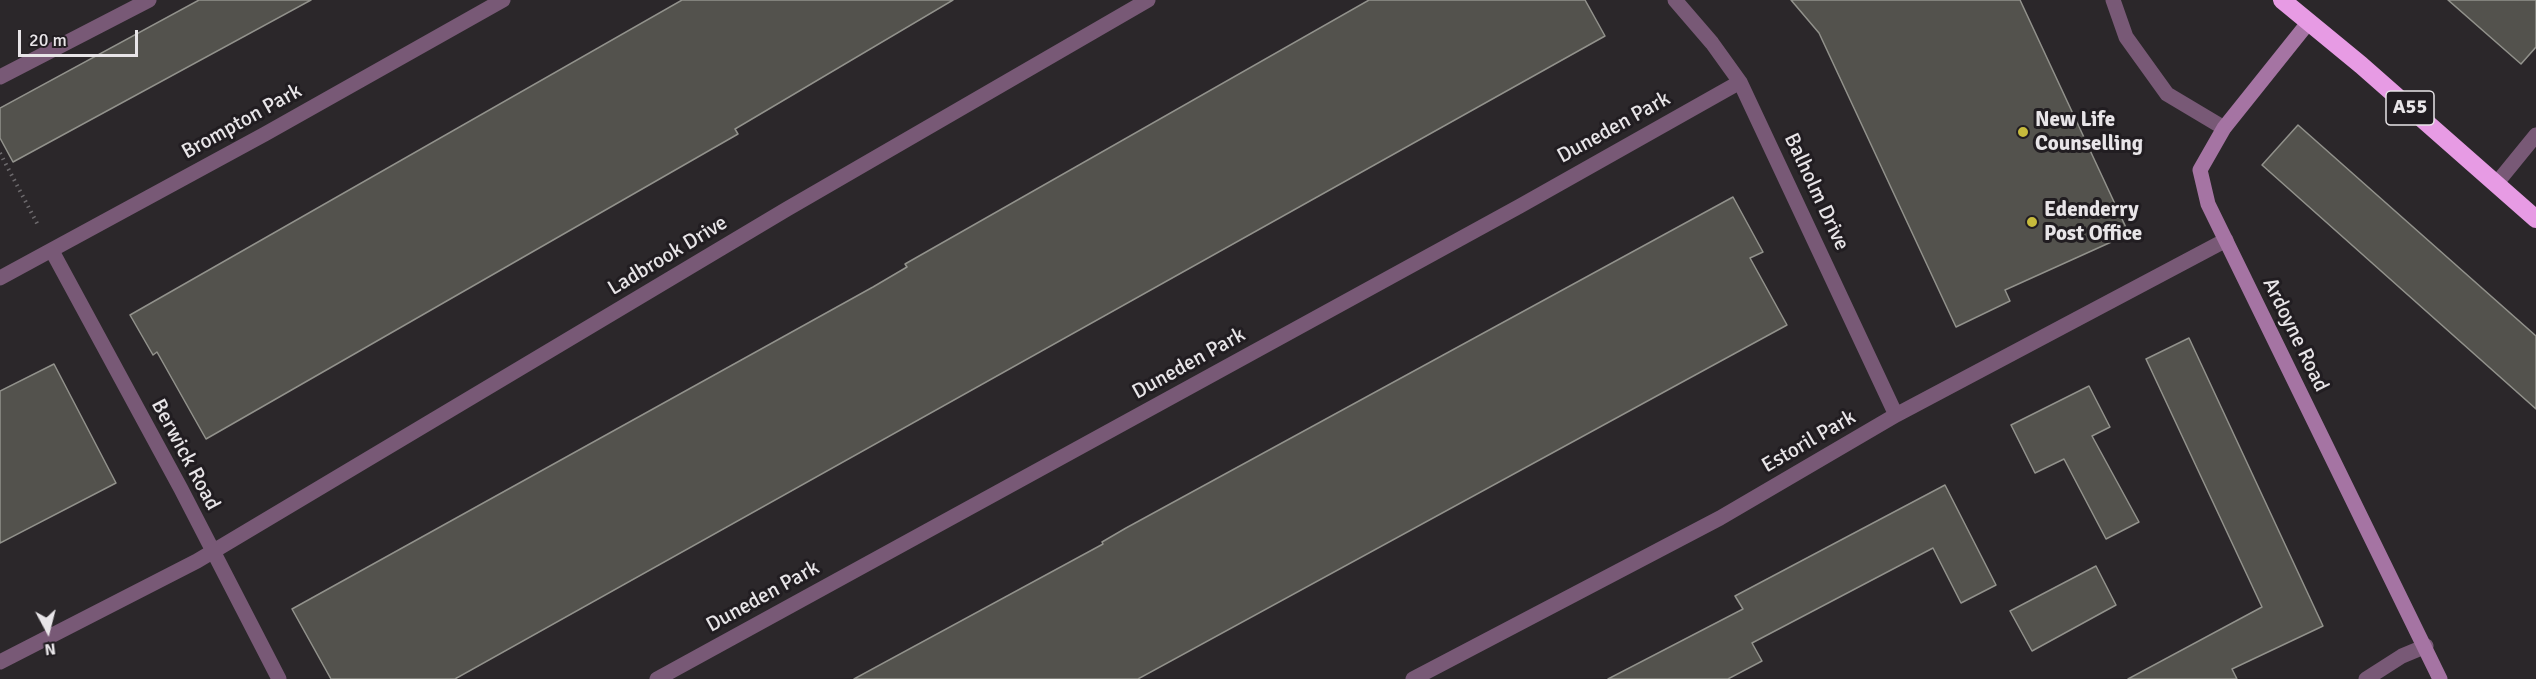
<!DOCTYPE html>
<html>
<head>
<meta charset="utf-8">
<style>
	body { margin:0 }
	#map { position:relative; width:2536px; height:679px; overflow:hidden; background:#2b272a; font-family:Signika,sans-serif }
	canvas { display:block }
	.north { position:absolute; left:18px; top:601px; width:60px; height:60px; -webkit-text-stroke:4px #211d21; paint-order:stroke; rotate:173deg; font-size:16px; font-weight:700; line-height:24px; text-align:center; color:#e8e5e8 }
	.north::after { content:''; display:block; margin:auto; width:21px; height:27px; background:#e8e5e8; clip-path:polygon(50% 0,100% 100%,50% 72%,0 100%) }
	.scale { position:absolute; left:18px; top:30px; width:120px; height:27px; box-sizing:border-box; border:3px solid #e8e5e8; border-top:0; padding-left:8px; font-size:18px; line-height:21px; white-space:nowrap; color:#e8e5e8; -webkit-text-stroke:4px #211d21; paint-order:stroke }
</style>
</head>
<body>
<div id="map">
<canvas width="2536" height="679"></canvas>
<div class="north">N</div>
<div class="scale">20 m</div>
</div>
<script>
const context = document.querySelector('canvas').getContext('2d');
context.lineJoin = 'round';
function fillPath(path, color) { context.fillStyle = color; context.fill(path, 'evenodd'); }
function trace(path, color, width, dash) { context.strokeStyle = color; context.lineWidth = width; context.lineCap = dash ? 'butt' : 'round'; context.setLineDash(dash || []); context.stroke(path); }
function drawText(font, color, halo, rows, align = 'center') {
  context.font = font + ' Signika,sans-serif'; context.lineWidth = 6; context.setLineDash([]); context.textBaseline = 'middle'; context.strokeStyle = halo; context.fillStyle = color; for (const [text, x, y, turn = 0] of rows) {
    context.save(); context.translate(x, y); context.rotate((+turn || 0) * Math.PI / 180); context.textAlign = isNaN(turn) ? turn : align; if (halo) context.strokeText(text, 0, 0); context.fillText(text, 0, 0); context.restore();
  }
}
const building = new Path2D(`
	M 199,0 L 311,0 L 13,162 L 0,138 L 0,108 Z
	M 682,0 L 953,0 L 735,129 L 738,134 L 206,439 L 157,352 L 153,355 L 130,315 Z
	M 1369,0 L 1585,0 L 1605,36 L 455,679 L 331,679 L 292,609 L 873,287 L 907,267 L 905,264 Z
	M 1791,0 L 2020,0 L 2129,234 L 2005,290 L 2010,301 L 1956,327 L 1819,33 Z
	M 2448,0 L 2536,0 L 2536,47 L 2521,64 Z
	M 2298,125 L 2536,336 L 2536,409 L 2262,165 Z
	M 1733,197 L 1763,252 L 1750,258 L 1787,325 L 1697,374 L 1138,679 L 854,679 L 1103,544 L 1102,542 L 1126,528 Z
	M 2189,338 L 2323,626 L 2232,669 L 2237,679 L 2128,679 L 2262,607 L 2146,359 Z
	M 54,364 L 116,483 L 0,543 L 0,391 Z
	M 2089,386 L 2110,427 L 2092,436 L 2139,522 L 2106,539 L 2064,459 L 2035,473 L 2011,425 Z
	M 1945,485 L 1996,585 L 1961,603 L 1933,548 L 1752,643 L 1762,661 L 1728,679 L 1608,679 L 1743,609 L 1735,596 Z
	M 2096,566 L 2116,605 L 2032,651 L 2010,611 Z`);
fillPath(building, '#53524d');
trace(building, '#92928c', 1.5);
trace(new Path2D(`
	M 0,153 L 39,227`), '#6d6a6d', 4, [1.5, 4.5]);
trace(new Path2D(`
	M 2113,0 L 2126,37 L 2167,94 L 2224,128
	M 0,77 L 149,0`), '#785976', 15);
trace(new Path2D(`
	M 1675,0 L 1712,43 L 1740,82 L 1896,415
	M 2496,184 L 2536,135
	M 52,251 L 181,489 L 279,679
	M 0,278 L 265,134 L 503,0
	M 0,662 L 197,561 L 787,209 L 1148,0
	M 657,679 L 1520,206 L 1740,82
	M 1413,679 L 1720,518 L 1896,415 L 2226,240
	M 2366,679 L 2402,656 L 2426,646`), '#785976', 15);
trace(new Path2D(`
	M 2308,23 L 2224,128 L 2200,170 L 2208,204 L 2440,679`), '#a574a3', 15);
trace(new Path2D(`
	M 2282,0 L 2361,65 L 2536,219`), '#e79be4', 18);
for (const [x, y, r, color] of [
	[2023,132,6,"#c7bb3c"],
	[2032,222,6,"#c7bb3c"]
]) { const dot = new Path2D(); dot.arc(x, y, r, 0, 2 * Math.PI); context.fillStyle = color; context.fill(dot); trace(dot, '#211d21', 2); }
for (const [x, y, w] of [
	[2410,108,48]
]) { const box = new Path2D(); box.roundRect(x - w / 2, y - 17, w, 34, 4.5); context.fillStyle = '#211d21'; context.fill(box); trace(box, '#e8e5e8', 1.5); }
drawText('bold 20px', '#e8e5e8', null, [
	["A55",2410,108]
]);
drawText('bold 21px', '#e8e5e8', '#211d21', [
	["New Life",2035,120],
	["Counselling",2035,144],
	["Edenderry",2044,210],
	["Post Office",2044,234]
], 'left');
drawText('21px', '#e8e5e8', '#211d21', [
	["Brompton Park",242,122,-29],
	["Duneden Park",1614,128,-29],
	["Balholm Drive",1816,192,65],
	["Ladbrook Drive",668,256,-31],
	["Ardoyne Road",2295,335,64],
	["Duneden Park",1189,364,-29],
	["Estoril Park",1809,442,-30],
	["Berwick Road",185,455,62],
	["Duneden Park",763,597,-29]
]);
</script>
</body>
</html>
